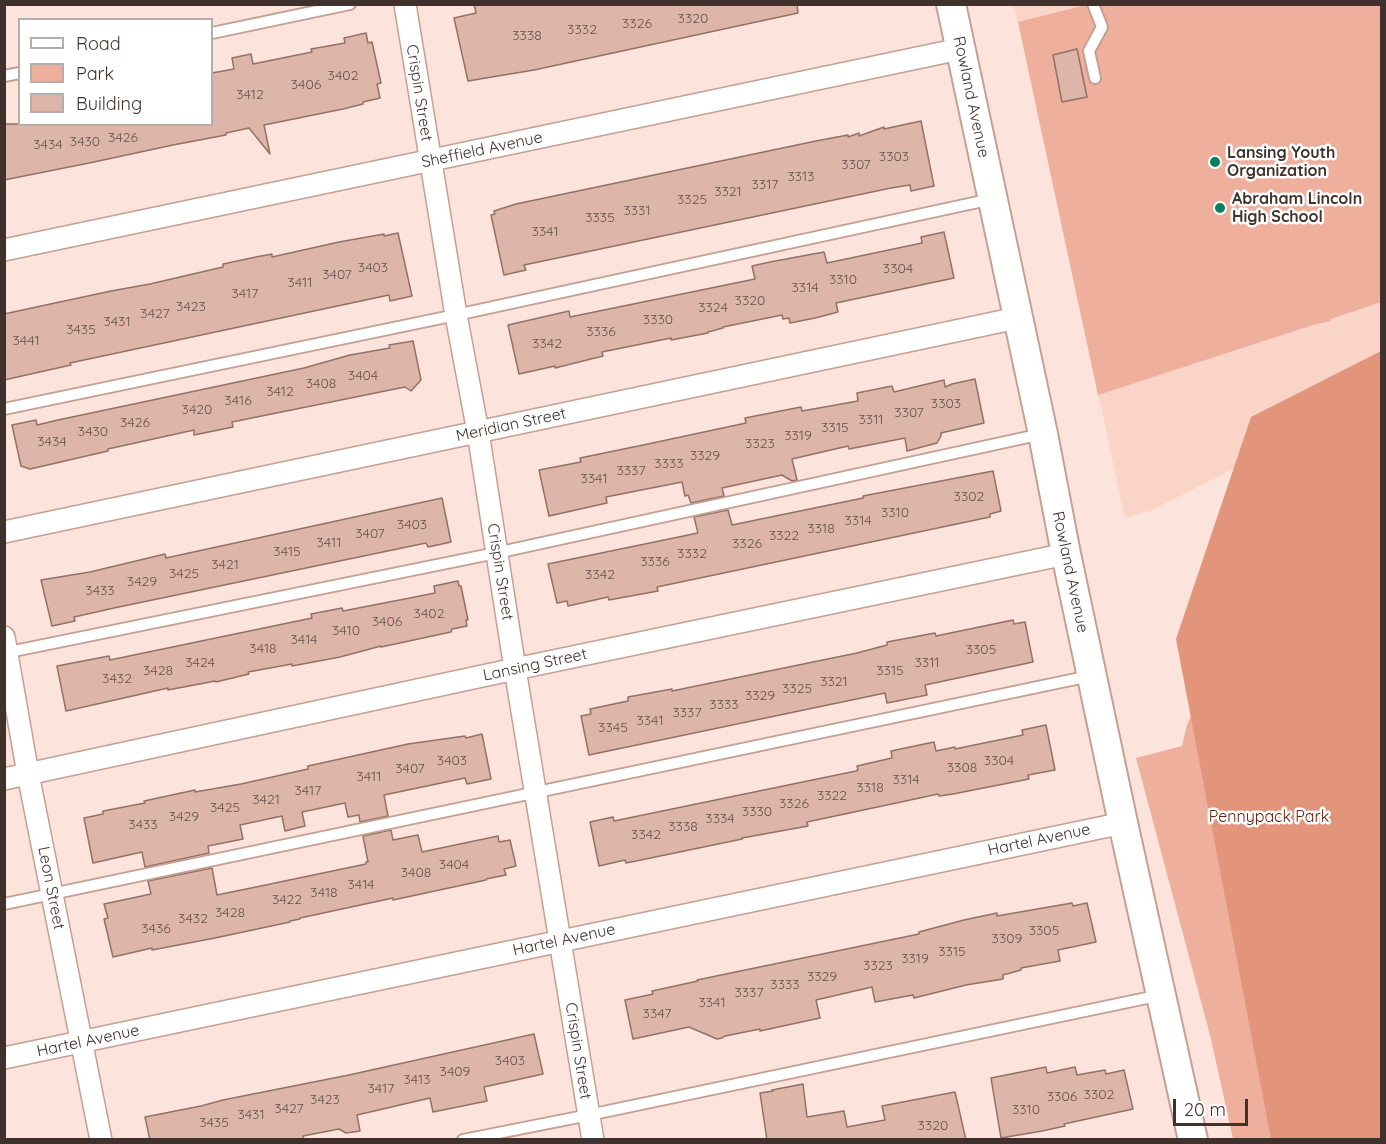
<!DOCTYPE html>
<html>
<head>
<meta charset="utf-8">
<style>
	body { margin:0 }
	#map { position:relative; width:1386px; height:1144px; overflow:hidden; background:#fce3db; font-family:Quicksand,sans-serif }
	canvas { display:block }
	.frame { position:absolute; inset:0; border:6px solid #40312c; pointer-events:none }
	.legend { position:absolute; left:18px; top:18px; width:195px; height:108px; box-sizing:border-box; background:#fff; border:2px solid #b3adab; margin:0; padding:8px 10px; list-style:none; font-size:18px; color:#40312c }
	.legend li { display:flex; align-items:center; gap:12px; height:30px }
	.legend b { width:30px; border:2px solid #b3adab }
	.scale { position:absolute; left:1173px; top:1099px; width:75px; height:27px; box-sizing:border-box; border:3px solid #40312c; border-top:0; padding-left:8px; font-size:18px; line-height:21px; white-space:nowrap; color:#40312c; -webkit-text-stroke:4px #fff; paint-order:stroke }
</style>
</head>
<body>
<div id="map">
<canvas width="1386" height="1144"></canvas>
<div class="frame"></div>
<ul class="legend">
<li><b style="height:8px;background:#fff"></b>Road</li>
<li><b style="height:16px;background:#eeb09c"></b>Park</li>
<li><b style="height:16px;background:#ddb6a9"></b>Building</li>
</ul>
<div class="scale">20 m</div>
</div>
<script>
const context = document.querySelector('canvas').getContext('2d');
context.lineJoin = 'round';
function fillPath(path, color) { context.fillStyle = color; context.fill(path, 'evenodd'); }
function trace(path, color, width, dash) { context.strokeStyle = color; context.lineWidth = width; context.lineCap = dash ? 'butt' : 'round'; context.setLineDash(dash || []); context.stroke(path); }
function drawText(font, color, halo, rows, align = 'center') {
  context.font = font + ' Quicksand,sans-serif'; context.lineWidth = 5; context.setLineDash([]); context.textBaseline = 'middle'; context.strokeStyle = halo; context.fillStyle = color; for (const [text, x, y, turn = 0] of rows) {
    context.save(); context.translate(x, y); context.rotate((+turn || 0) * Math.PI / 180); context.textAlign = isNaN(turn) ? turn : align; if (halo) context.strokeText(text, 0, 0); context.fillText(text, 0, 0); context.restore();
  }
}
fillPath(new Path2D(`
	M 1014,5 L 1381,5 L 1381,394 L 1152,510 L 1125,518 Z`), '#fbd4c8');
fillPath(new Path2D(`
	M 1086,5 L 1381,5 L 1381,302 L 1331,319 L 1331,321 L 1313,325 L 1098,395 L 1018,22 Z
	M 1237,610 L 1381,1139 L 1233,1139 L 1211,1039 L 1136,758 L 1182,746 L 1187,725 Z`), '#eeb09c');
fillPath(new Path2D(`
	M 1381,351 L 1381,1139 L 1271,1139 L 1176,639 L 1251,417 Z`), '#e3957b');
const building = new Path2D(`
	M 474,4 L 797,4 L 798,13 L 534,70 L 468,81 L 454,18 L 476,13 Z
	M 366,33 L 368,43 L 372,42 L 381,83 L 377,84 L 380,98 L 363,102 L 363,104 L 343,109 L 264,125 L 270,154 L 249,128 L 226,133 L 226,135 L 173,145 L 94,162 L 4,180 L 4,124 L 212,124 L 212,73 L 234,69 L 232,58 L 251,54 L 253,64 L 312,52 L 311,49 L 345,43 L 344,38 Z
	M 1077,49 L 1087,97 L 1062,102 L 1053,55 Z
	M 921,121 L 934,186 L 911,191 L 910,185 L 891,188 L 524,265 L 526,270 L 504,275 L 491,215 L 495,214 L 494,211 L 516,204 L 816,141 L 848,135 L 848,137 L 859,133 L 859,136 L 884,127 L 884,129 Z
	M 944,232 L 954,278 L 836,303 L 838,312 L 815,318 L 790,323 L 789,318 L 783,319 L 782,315 L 723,327 L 723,328 L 708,332 L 708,333 L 671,340 L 671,338 L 602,352 L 603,356 L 555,368 L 555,366 L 519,374 L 508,325 L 569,311 L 570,317 L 755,279 L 752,266 L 770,262 L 824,252 L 827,263 L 922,243 L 921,237 Z
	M 398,233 L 412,296 L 390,301 L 389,295 L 70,363 L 71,365 L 4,380 L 4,314 L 111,291 L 150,284 L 223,267 L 223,264 L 256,257 L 272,254 L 272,257 L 339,242 L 384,234 L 384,236 Z
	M 413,341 L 421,380 L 411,391 L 405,387 L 232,422 L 233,427 L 194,435 L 194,430 L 108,449 L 108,451 L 30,469 L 21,466 L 12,425 L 36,420 L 37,425 L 58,420 L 304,368 L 350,355 L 390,348 L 389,345 Z
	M 975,379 L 984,423 L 941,433 L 941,436 L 937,443 L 907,451 L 905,438 L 849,449 L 848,446 L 792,459 L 797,480 L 792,481 L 782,475 L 722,488 L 724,496 L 691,503 L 688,495 L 685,496 L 682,482 L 606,497 L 607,503 L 549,516 L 539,470 L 581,462 L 580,458 L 648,444 L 746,423 L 745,418 L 801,407 L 802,411 L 858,401 L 857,393 L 892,386 L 894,392 L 944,380 L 945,387 L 952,384 Z
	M 993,471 L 1001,511 L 990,514 L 990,517 L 657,587 L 658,591 L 609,600 L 608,597 L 568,606 L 567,601 L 557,603 L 548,564 L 698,533 L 694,517 L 728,510 L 732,525 L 863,498 L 863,496 Z
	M 442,498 L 451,542 L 428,547 L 426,543 L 114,608 L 74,617 L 75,621 L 52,626 L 41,580 L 90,572 L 165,554 L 166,558 Z
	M 458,581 L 459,586 L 461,586 L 468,620 L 466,620 L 467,626 L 452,629 L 451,632 L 381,647 L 381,646 L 340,657 L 292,666 L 292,664 L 248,672 L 249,674 L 216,682 L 215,681 L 168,690 L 168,688 L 66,711 L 57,666 L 109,656 L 110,660 L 312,618 L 311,614 L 342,608 L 343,611 L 415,597 L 435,593 L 434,586 Z
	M 1013,620 L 1014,624 L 1025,622 L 1033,662 L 925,685 L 927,695 L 887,703 L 885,693 L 589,755 L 581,716 L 591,714 L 590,709 L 628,701 L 628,697 L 672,689 L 672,691 L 857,653 L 887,645 L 887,642 L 935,633 L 936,636 Z
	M 1046,725 L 1055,770 L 1028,775 L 1029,779 L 953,794 L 939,796 L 938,794 L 901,802 L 807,822 L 808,826 L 742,838 L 742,839 L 641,860 L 626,863 L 625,860 L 599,866 L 590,822 L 613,817 L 614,821 L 856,771 L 858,770 L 857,766 L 892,758 L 891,751 L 934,742 L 936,751 L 955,747 L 955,749 L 1023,735 L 1022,730 Z
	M 482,734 L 491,779 L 467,784 L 465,778 L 384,795 L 388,816 L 360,822 L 359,815 L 348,817 L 345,803 L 302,812 L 305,826 L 285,831 L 282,816 L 240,825 L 243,839 L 208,846 L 209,853 L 145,867 L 142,852 L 93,863 L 84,818 L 103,814 L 103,811 L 145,803 L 144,801 L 195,790 L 195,792 L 241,784 L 308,769 L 308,766 L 408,744 L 465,736 L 466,738 Z
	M 391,830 L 393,840 L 418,835 L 422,852 L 498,836 L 499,842 L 510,840 L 516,866 L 504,869 L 506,875 L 486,879 L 486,880 L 393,900 L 393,898 L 300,918 L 300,919 L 290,921 L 290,922 L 215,938 L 152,950 L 152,948 L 113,957 L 104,919 L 108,918 L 104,904 L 151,894 L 148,881 L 212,868 L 217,895 L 256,887 L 366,864 L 366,862 L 368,862 L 363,836 Z
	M 1072,903 L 1073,906 L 1087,903 L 1096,942 L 1058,950 L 1060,961 L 1021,968 L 1021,970 L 1003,975 L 1003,979 L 966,985 L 914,998 L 913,995 L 875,1002 L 872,987 L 816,1000 L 820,1018 L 760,1031 L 760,1029 L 725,1036 L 722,1038 L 717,1039 L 689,1027 L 633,1039 L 625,1000 L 653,994 L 652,991 L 698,981 L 697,980 L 919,934 L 919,932 L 964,920 L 997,913 L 997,916 Z
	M 534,1034 L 543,1074 L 484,1087 L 487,1101 L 433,1112 L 430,1098 L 357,1115 L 360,1131 L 346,1133 L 339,1129 L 303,1136 L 304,1140 L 150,1140 L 145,1117 L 201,1106 L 223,1100 L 349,1075 Z
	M 1046,1067 L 1047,1073 L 1075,1067 L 1077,1075 L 1105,1070 L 1106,1074 L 1124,1070 L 1133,1109 L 1064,1124 L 1065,1126 L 1042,1131 L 1001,1138 L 991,1078 Z
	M 803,1084 L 807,1117 L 844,1111 L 847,1127 L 885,1120 L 882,1106 L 955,1092 L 966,1140 L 767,1140 L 760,1093 L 773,1091 L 772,1090 Z`);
fillPath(building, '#ddb6a9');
trace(building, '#947065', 1.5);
const lane = new Path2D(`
	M 1093,4 L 1102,27 L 1089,51 L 1095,78
	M 212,33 L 350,4
	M 4,76 L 20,73
	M 4,409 L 456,315 L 992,199
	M 4,653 L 496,553 L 1042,434
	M 4,904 L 1090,676
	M 463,1140 L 589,1115 L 1161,995`);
const street = new Path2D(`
	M 405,4 L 456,315 L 478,432 L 515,669 L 593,1140
	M 4,250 L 960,49
	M 4,532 L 1017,318
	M 4,637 L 28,774 L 101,1140
	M 4,779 L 515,669 L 1066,554
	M 4,1058 L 1123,823`);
const secondary = new Path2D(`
	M 951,4 L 1043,434 L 1066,554 L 1123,823 L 1193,1140`);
trace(lane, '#c69f93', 14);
trace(street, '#c69f93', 24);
trace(secondary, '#c69f93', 32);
trace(lane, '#fff', 10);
trace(street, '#fff', 21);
trace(secondary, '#fff', 28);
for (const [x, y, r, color] of [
	[1215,162,6,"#08805f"],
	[1220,208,6,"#08805f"]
]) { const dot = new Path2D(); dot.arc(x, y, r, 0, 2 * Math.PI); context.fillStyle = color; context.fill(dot); trace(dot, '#fff', 2); }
drawText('14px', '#67524b', null, [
	["3320",693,19],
	["3326",637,24],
	["3332",582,30],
	["3338",527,36],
	["3402",343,76],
	["3406",306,85],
	["3412",250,95],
	["3426",123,138],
	["3430",85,142],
	["3434",48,145],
	["3303",894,157],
	["3307",856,165],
	["3313",801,177],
	["3317",765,185],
	["3321",728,192],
	["3325",692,200],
	["3331",637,211],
	["3335",600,218],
	["3341",545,232],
	["3403",373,268],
	["3304",898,269],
	["3407",337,275],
	["3310",843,280],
	["3411",300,283],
	["3314",805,288],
	["3417",245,294],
	["3320",750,301],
	["3423",191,307],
	["3324",713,308],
	["3427",155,314],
	["3330",658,320],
	["3431",117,322],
	["3435",81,330],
	["3336",601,332],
	["3441",26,341],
	["3342",547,344],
	["3404",363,376],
	["3408",321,384],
	["3412",280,392],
	["3416",238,401],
	["3303",946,404],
	["3420",197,410],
	["3307",909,413],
	["3311",871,420],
	["3426",135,423],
	["3315",835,428],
	["3430",93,432],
	["3319",798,436],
	["3434",52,442],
	["3323",760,444],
	["3329",705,456],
	["3333",669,464],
	["3337",631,471],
	["3341",594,479],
	["3302",969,497],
	["3310",895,513],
	["3314",858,521],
	["3403",412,525],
	["3318",821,529],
	["3407",370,534],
	["3322",784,536],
	["3411",329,543],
	["3326",747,544],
	["3415",287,552],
	["3332",692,554],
	["3336",655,562],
	["3421",225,565],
	["3425",184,574],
	["3342",600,575],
	["3429",142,582],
	["3433",100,591],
	["3402",429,614],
	["3406",387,622],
	["3410",346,631],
	["3414",304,640],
	["3418",263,649],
	["3305",981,650],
	["3424",200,663],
	["3311",927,663],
	["3428",158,671],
	["3315",890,671],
	["3432",117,679],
	["3321",834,682],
	["3325",797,689],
	["3329",760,696],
	["3333",724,705],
	["3337",687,713],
	["3341",650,721],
	["3345",613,728],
	["3403",452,761],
	["3304",999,761],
	["3308",962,768],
	["3407",410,769],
	["3411",369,777],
	["3314",906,780],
	["3318",870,788],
	["3417",308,791],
	["3322",832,796],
	["3421",266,800],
	["3326",794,804],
	["3425",225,808],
	["3330",757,812],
	["3429",184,817],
	["3334",720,819],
	["3433",143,825],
	["3338",683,827],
	["3342",646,835],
	["3404",454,865],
	["3408",416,873],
	["3414",361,885],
	["3418",324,893],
	["3422",287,900],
	["3428",230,913],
	["3432",193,919],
	["3436",156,929],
	["3305",1044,931],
	["3309",1007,939],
	["3315",952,952],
	["3319",915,959],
	["3323",878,966],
	["3329",822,977],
	["3333",785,985],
	["3337",749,993],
	["3341",712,1003],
	["3347",657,1014],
	["3403",510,1061],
	["3409",455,1072],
	["3413",417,1080],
	["3417",381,1089],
	["3302",1099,1095],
	["3306",1062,1097],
	["3423",325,1100],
	["3427",289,1109],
	["3310",1026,1110],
	["3431",251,1115],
	["3435",214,1123],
	["3320",933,1126]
]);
drawText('16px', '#40312c', '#fff', [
	["Crispin Street",419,93,81],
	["Rowland Avenue",971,97,78],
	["Sheffield Avenue",482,150,-12],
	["Meridian Street",511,425,-12],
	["Crispin Street",500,572,81],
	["Rowland Avenue",1070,572,78],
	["Lansing Street",535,665,-12],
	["Hartel Avenue",1039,840,-12],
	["Leon Street",51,888,79],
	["Hartel Avenue",564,940,-12],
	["Hartel Avenue",88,1041,-12],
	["Crispin Street",578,1051,81]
]);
drawText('bold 16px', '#40312c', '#fff', [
	["Lansing Youth",1227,153],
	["Organization",1227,171],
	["Abraham Lincoln",1232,199],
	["High School",1232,217]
], 'left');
drawText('16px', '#662006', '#fff', [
	["Pennypack Park",1269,817]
]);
</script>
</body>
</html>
